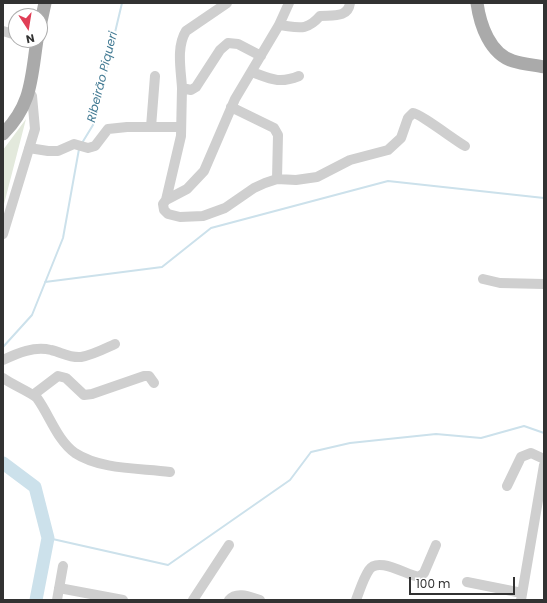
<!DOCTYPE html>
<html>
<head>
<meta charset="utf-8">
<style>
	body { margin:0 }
	#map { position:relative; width:547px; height:603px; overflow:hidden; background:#fff; font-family:Poppins,sans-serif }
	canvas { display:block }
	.frame { position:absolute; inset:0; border:4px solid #323232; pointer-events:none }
	.north { position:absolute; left:8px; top:8px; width:40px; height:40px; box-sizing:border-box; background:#fff; border:1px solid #adadad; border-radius:50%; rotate:168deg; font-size:11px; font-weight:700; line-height:16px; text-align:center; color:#323232 }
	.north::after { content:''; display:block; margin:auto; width:14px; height:18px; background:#e03e56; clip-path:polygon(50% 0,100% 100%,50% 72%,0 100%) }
	.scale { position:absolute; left:409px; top:577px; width:106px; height:18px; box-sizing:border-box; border:2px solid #323232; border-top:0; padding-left:5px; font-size:12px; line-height:14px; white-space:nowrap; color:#323232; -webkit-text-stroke:3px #fff; paint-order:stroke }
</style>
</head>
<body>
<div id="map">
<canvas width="547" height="603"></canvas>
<div class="frame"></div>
<div class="north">N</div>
<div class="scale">100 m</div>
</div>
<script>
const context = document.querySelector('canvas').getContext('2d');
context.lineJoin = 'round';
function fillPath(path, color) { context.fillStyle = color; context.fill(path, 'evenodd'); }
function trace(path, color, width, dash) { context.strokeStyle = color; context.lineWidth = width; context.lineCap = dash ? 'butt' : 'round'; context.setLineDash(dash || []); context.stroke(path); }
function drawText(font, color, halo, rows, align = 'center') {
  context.font = font + ' Poppins,sans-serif'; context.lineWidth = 4; context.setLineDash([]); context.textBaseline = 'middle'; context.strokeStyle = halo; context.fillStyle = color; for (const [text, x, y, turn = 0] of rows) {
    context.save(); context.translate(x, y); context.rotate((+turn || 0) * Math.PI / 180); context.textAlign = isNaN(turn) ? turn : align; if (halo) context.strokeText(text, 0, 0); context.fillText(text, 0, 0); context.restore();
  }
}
fillPath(new Path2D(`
	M 26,119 L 3,208 L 3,209 L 3,150 Z`), '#e3e9dc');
trace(new Path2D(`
	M 82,143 L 93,125 L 122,3
	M 45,282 L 162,267 L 211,228 L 388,181 L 544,198
	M 3,347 L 32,315 L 63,238 L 79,149
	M 48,538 L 168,565 L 290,480 L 311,452 L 350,443 L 436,434 L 481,438 L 524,426 L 544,433`), '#cce1eb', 2);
trace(new Path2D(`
	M 3,463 L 35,487 L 48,538 L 36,600`), '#cce1eb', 13);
trace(new Path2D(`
	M 289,3 L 279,25 L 235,99 L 204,171 L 187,189 L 166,200 L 163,204 L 164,210 L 168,214 L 180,217 L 203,216 L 225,208 L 254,188 L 265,183 L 277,179 L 296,180 L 317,177 L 350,160 L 388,150 L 401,138 L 408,118 L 413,113 C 419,113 456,141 465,146
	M 279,25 C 298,27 306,32 320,16 C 333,15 348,18 350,3
	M 3,31 L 16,35
	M 252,72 C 271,79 279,84 299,76
	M 182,88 C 181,70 176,47 186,31 L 227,3
	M 231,107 L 274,128 L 278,135 L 277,179
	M 151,127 L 155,76
	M 29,148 L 48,151 L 58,151 L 74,144 L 88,148 L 95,146 L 108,129 L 127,127 L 181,127
	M 166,200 L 181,136 L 182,88 L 191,90 L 196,87 L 220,50 L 228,43 L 238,44 L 261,56
	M 3,234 L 35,129 L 32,96 L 29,91
	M 483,279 L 500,283 L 544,284
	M 3,360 C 18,353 34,346 51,350 C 61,352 69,358 81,357 C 93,355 104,349 115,344
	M 3,378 C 11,384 32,393 37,398 C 50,416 57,440 75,453 C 101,470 140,468 170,472
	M 33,395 L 58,376 L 66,378 L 84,395 L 92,394 L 144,376 L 149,376 L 154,383
	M 507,486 L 521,457 L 531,453 L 544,459
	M 467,582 L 522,593
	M 59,588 L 123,600
	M 57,600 L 63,566
	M 193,600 L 229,545
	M 229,600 C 237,591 250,597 260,600
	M 356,600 C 360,590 363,579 369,570 C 378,556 406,575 419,577 L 424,573 L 436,545
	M 521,600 L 544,465`), '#cfcfcf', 10);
trace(new Path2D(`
	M 477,3 C 480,25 490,54 513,61 C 523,64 534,65 544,67
	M 40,26 L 45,3
	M 3,134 C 32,105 31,79 37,40`), '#aaa', 13);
drawText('italic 12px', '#427a93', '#fff', [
	["Ribeirão Piqueri",103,77,-76]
]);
</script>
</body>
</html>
